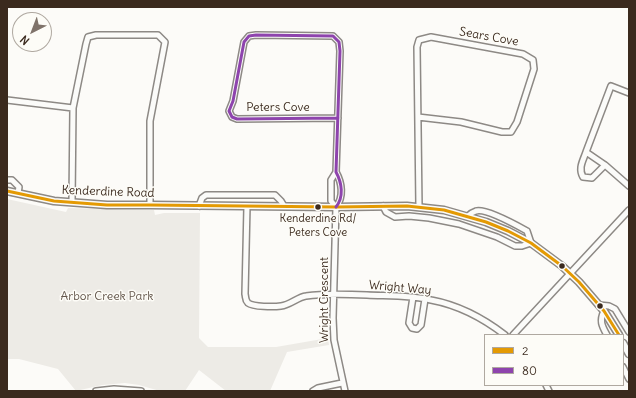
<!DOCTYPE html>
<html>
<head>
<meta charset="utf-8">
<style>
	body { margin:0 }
	#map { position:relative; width:636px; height:398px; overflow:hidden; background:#fcfbf8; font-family:Delius,sans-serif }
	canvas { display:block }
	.frame { position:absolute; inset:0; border:8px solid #3b2a1e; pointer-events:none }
	.legend { position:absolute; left:484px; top:334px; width:140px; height:52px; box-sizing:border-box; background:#fdfcf7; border:1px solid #afa8a0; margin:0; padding:5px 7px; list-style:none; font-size:12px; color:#3b2a1e }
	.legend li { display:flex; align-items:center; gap:8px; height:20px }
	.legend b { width:20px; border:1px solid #afa8a0 }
	.north { position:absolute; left:12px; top:12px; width:40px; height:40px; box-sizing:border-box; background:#fdfcf7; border:1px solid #afa8a0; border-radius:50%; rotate:222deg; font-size:11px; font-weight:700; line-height:16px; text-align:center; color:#3b2a1e }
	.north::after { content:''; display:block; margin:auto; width:14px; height:18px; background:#7f736a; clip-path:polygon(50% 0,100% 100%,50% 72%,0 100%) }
</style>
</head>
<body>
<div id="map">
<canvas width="636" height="398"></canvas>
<div class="frame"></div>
<ul class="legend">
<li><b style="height:5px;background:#e49a03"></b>2</li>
<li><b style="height:5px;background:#8e44ad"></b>80</li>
</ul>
<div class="north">N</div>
</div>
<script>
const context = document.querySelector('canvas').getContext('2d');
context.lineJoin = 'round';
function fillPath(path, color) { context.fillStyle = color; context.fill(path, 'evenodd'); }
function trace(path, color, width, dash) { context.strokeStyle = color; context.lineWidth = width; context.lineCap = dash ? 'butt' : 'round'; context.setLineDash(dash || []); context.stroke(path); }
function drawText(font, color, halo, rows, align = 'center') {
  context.font = font + ' Delius,sans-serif'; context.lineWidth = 3; context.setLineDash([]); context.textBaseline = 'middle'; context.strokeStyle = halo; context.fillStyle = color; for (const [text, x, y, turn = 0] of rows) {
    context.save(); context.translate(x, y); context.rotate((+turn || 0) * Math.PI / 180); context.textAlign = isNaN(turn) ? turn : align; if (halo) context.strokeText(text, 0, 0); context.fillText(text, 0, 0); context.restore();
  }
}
fillPath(new Path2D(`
	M 7,199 L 66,212 L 68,208 L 154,210 L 155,215 L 164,213 L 200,213 L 199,338 L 208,347 L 276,347 L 328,338 L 329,345 L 287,352 L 270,391 L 226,391 L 199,370 L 185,391 L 160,391 L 139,385 L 125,383 L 102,385 L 76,391 L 58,369 L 19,359 L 7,359 Z`), '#edebe6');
const minor = new Path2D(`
	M 629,93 L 611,86 L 586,152 L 605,165 L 629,186
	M 7,100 L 73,108
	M 418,117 L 461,122 L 502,132 L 511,132 L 517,122 L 534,69 L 533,60 L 523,54 L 431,37 L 419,40 L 417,47 L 419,207
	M 586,152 C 583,161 578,168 583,177 L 592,178 L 605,165
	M 7,180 L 12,180 L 19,187 L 18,193
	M 72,202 L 73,108 L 86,44 L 88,37 L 96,35 L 158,35 L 165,42 L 150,121 L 150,205
	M 199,206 L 202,198 L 206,195 L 275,195 L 281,201 L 284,206
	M 247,206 L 245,294 C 246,298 245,300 248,303 C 253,307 274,307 281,306 C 290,305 298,297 306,296 C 326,293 347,294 367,295 C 388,296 410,295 431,300 C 458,305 483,318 505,335
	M 383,206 L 386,212 L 395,217 L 409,216 L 429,218 L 459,224 L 497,237 L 515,246 L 522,246 L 531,243 L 527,231 C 518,226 486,208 476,211 C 473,212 470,214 468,216
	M 336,207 C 344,197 342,183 336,172 L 340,51 L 339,42 L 333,36 L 256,35 L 249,36 L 244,42 L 233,101 L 229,111 L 232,117 L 237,119 L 338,118
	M 336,207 L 333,318 L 334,340 L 345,391
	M 336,207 L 331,201 L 331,180 L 336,172
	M 413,297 L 409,323 L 412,328 L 417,329 L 421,325 L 425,299
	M 599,305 L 609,306 L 615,309 L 629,332
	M 604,311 C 599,321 602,326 607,335
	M 513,335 L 629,210
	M 623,367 L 629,379
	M 546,385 L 549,391
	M 96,391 L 114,389 L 141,391
	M 313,391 L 318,388 L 342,383`);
const tertiary = new Path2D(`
	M 7,191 L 54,201 L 107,205 L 150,205 L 336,207 L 407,206 L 444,210 L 486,222 L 508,231 L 531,243 L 562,266 L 579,282 L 604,311 L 619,335
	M 623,343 L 629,354`);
trace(minor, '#8d8985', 8);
trace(tertiary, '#8d8985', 9);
trace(minor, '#fbfbf9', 5);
trace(tertiary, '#fbfbf9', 6);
trace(new Path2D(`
	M 7,191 L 54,201 L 107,205 L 150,205 L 336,207 L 407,206 L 444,210 L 486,222 L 508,231 L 531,243 L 562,266 L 579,282 L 604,311 L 619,335`), '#e49a03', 3);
trace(new Path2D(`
	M 336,207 C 344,197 342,183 336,172 L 340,51 L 339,42 L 333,36 L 256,35 L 249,36 L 244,42 L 233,101 L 229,111 L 232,117 L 237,119 L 338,118`), '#8e44ad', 3);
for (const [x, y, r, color] of [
	[318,207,3.5,"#3b2a1e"],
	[562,266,3.5,"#3b2a1e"],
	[600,306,3.5,"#3b2a1e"]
]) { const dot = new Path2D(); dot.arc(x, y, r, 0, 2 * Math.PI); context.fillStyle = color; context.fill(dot); trace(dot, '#fdfcf7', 1.5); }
drawText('11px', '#3b2a1e', '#fdfcf7', [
	["Kenderdine Rd/",318,219],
	["Peters Cove",318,233]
]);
drawText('12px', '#3b2a1e', '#fdfcf7', [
	["Sears Cove",489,37,10],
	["Peters Cove",278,108],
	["Kenderdine Road",108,192,2],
	["Wright Way",400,288,5],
	["Wright Crescent",325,300,-90]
]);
drawText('12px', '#64574c', '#fdfcf7', [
	["Arbor Creek Park",107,297]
]);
</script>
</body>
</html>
